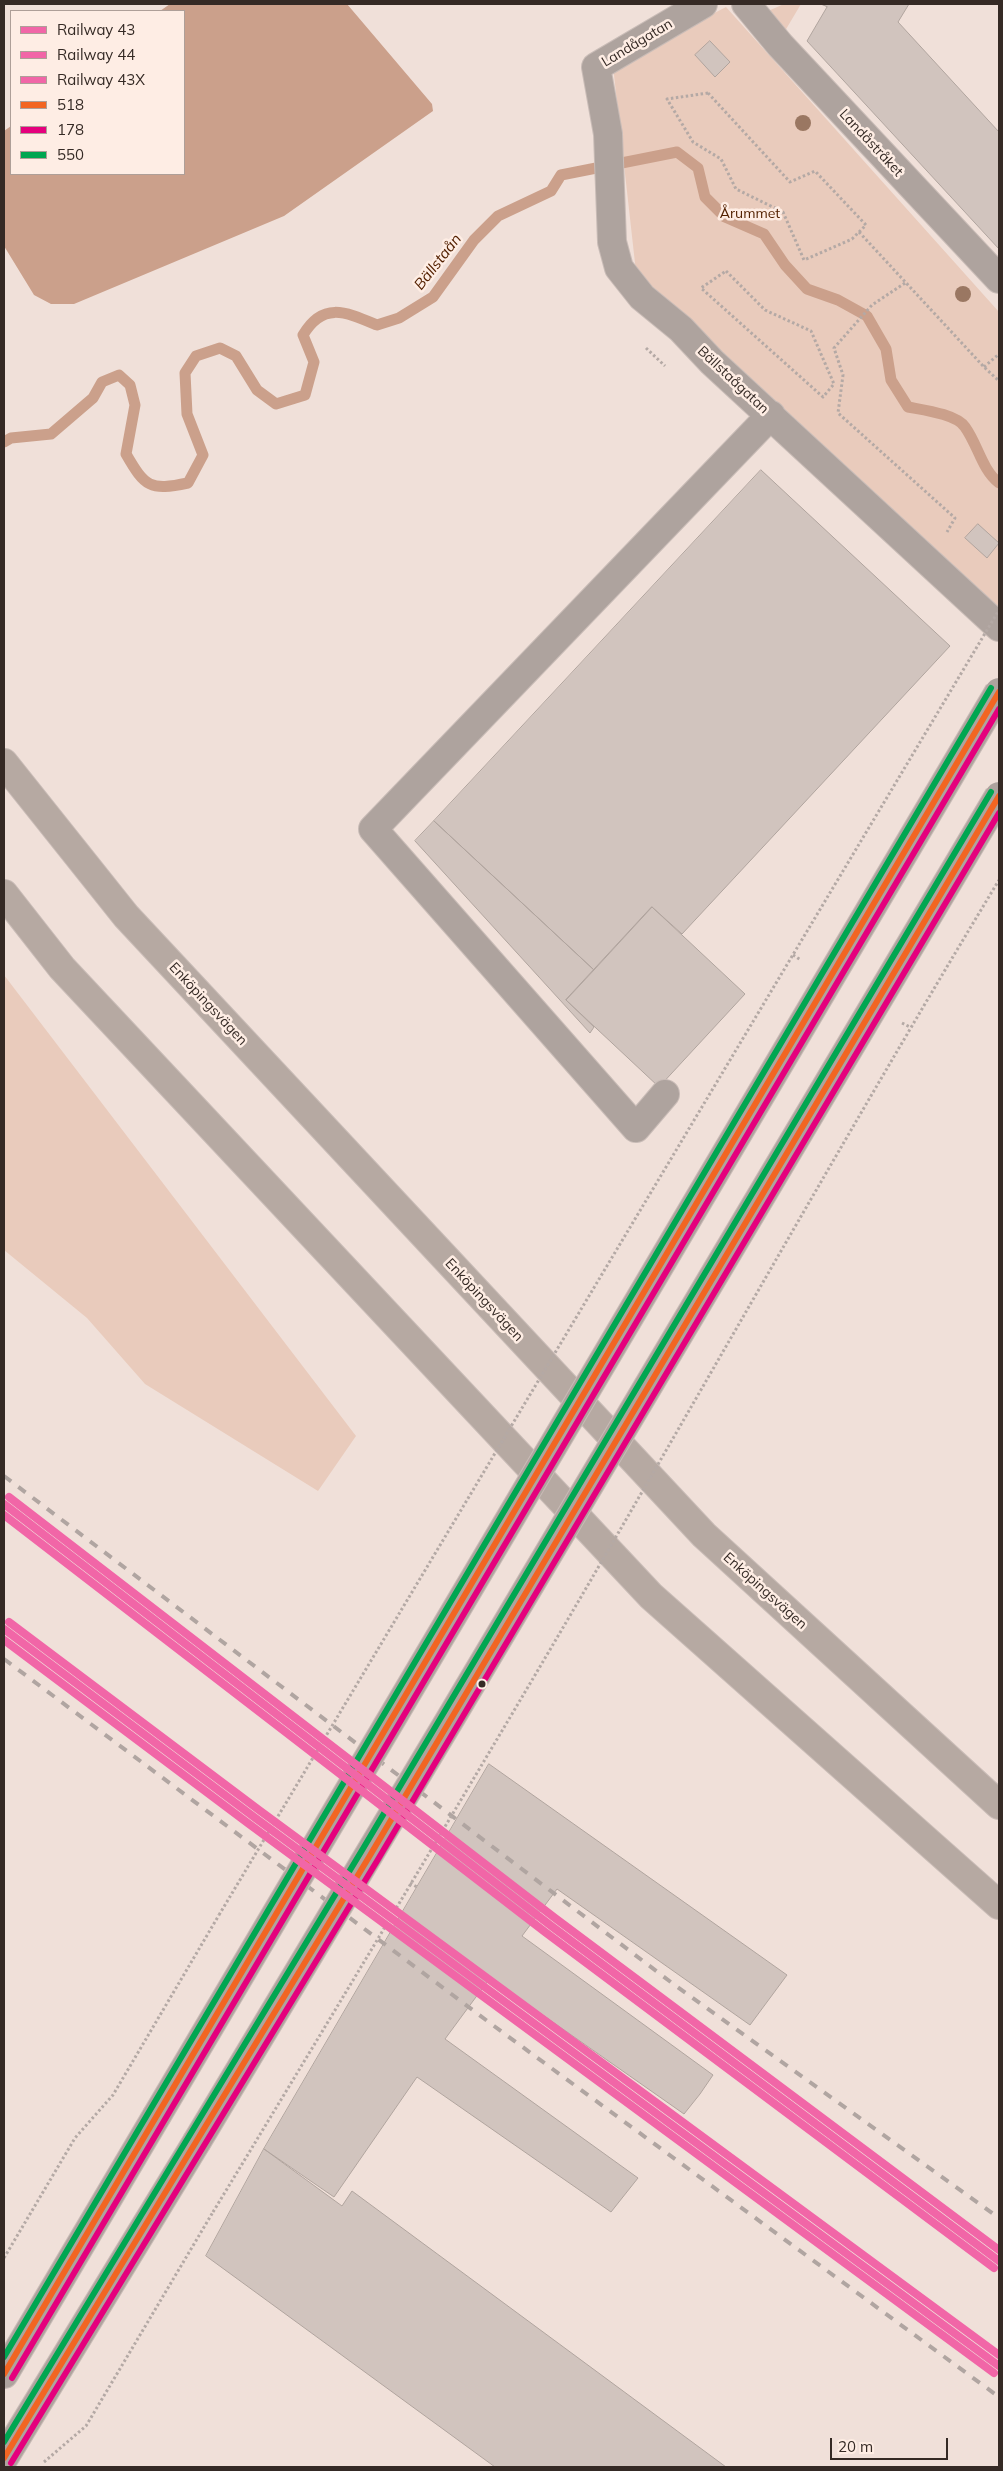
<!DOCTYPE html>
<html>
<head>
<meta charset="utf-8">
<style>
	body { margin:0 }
	#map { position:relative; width:1003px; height:2471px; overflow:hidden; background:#f0e0d9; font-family:Mulish,sans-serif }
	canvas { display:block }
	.frame { position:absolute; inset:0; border:5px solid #352a25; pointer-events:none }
	.legend { position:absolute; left:10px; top:10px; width:175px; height:165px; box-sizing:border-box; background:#feede4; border:1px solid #ae9f98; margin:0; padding:6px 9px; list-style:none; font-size:15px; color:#352a25 }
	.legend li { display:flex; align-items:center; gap:10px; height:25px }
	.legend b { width:25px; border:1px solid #ae9f98 }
	.scale { position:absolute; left:830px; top:2438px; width:118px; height:22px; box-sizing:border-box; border:2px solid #352a25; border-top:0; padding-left:6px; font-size:15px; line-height:18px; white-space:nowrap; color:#352a25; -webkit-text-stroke:4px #feede4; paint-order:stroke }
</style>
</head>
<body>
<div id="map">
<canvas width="1003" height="2471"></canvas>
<div class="frame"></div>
<ul class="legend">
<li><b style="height:6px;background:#f166a7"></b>Railway 43</li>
<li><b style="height:6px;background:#f166a7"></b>Railway 44</li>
<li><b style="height:6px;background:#f166a7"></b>Railway 43X</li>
<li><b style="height:6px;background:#f26522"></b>518</li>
<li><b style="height:6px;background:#e5007d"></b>178</li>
<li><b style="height:6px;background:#00a651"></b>550</li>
</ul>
<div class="scale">20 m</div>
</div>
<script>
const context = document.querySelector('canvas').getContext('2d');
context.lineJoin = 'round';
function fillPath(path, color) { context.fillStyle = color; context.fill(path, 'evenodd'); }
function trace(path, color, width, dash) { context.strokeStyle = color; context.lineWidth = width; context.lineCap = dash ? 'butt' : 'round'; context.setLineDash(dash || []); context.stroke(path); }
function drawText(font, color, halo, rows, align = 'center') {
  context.font = font + ' Mulish,sans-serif'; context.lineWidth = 5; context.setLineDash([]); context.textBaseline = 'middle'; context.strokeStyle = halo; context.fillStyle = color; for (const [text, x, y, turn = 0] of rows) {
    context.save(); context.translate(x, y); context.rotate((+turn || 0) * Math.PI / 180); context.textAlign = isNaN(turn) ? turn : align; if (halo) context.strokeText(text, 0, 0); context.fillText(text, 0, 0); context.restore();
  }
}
fillPath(new Path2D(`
	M 784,4 L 801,4 L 779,41 L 759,15 Z
	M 726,7 L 999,312 L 999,607 L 636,272 L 613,66 Z
	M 4,975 L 356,1436 L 318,1491 L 145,1384 L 87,1318 L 4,1250 Z`), '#e9cbbc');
fillPath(new Path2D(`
	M 170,4 L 347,4 L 432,104 L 433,111 L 284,216 L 74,304 L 51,304 L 34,295 L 4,246 L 4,131 L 11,126 L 11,174 L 184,174 L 184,11 L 160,11 Z`), '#cba08b');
trace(new Path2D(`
	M 4,442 L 11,438 L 51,434 L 93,398 L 102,382 L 119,375 L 130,385 L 135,405 L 126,454 C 145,487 150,491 188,483 L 203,455 L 187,414 L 185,373 L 196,356 L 220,348 L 236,356 L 257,390 L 276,404 L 305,395 L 314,362 L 303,335 C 323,301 346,312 377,325 L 399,318 L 433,297 L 474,240 L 498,216 L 551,191 L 561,175 L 677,152 L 698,168 L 705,197 L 725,217 L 764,234 L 785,265 L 807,289 L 838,300 L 867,316 L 886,349 L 891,380 L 908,407 C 923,410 956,414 965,427 C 978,445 982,470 999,483`), '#cba08b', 11);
const building = new Path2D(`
	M 821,4 L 909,4 L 898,22 L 999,132 L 999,249 L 807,41 L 827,7 Z
	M 710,41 L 730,62 L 715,77 L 695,55 Z
	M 761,470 L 950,646 L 682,934 L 652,907 L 594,970 L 434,821 Z
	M 978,524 L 999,543 L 987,558 L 965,538 Z
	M 434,821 L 594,970 L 566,1000 L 594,1027 L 590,1033 L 415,841 Z
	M 652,907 L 745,994 L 659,1087 L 566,1000 Z
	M 489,1764 L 787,1975 L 750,2025 L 557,1889 L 522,1936 L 713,2075 L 700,2094 L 684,2114 L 490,1978 L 445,2039 L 638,2178 L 611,2212 L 417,2077 L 334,2197 L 264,2149 Z
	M 264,2149 L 342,2206 L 352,2191 L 726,2467 L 495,2467 L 206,2256 Z`);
fillPath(building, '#d1c4be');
trace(building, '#b0a49e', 1);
const minor = new Path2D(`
	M 703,4 L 596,67 L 608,134 L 612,242 L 619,268 L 642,297 L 681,329 L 712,362 L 999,627
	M 746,4 L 780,45 L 999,279
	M 665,1094 L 636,1128 L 373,829 L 771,415
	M 4,2374 L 156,2117
	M 4,2458 L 196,2143`);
const highway = new Path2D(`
	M 4,763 L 126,916 L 704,1535 L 999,1805
	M 4,894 L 62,968 L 651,1596 L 999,1905`);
trace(minor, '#c9bcb7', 30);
trace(highway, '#c9bcb7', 30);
trace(new Path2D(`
	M 708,93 L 790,182 L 815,171 L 866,225 L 852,239 L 804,260 L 783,212 L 736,189 L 721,159 L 693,142 L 667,99 Z
	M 859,232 L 984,367 L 999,381
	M 726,271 L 765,310 L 811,331 L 834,384 L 823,397 L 701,288 Z
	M 905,283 L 872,305 L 834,348 L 843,375 L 838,413 L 955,518 L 947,532
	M 646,348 L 665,366
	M 984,367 L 999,354
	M 793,955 L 801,960
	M 902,1023 L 910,1027
	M 410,1883 L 417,1887
	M 4,2258 L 75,2138 L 113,2095 L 219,1915
	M 44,2462 L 86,2426 L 213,2212`), '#b4a9a5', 3, [2.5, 2.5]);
trace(minor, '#aea39e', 28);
trace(highway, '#b6a9a2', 28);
trace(new Path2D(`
	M 4,1476 L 676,1986 L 999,2218
	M 4,1659 L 494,2026 L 999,2397`), '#b0a5a1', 4, [9, 9]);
const minorBridge = new Path2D(`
	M 156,2117 L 999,692
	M 196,2143 C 467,1696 729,1244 999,796`);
trace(minorBridge, '#c9bcb7', 30, []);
trace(new Path2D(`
	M 219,1915 L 999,610
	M 213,2212 C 318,2039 422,1866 525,1692 C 685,1422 837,1148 999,880`), '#b4a9a5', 3, [2.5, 2.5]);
trace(minorBridge, '#aea39e', 28);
trace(new Path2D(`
	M 4,2374 L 999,692
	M 4,2458 L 369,1857 L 999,796`), '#f26522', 6);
trace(new Path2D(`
	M 12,2378 L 999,709
	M 11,2463 L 377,1861 L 999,813`), '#e5007d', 6);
trace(new Path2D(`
	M 4,2357 L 991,688
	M 4,2442 L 361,1852 L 991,792`), '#00a651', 6);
trace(new Path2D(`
	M 4,1504 L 550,1925 L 999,2261
	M 4,1629 L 254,1817 L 999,2366`), '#f166a7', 8);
trace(new Path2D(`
	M 4,1515 L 545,1932 L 994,2268
	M 4,1640 L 249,1824 L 994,2373`), '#f166a7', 8);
trace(new Path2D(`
	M 9,1497 L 555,1918 L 999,2250
	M 9,1622 L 259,1810 L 999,2355`), '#f166a7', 8);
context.fillStyle = '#9a7762';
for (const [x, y] of [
	[803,123],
	[963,294]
]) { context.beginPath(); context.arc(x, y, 8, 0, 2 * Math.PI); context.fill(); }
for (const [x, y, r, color] of [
	[482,1684,4.5,"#352a25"]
]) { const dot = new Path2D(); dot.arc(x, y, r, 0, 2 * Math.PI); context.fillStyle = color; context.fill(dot); trace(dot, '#feede4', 2); }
drawText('14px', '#352a25', '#feede4', [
	["Landågatan",637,43,-31],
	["Landåstråket",871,143,47],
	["Bällstaågatan",733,380,43],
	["Enköpingsvägen",208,1004,47],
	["Enköpingsvägen",484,1300,47],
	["Enköpingsvägen",765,1591,42]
]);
drawText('14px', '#532100', '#feede4', [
	["Årummet",750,214]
]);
drawText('italic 15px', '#532000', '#feede4', [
	["Bällstaån",438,262,-52]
]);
</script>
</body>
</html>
